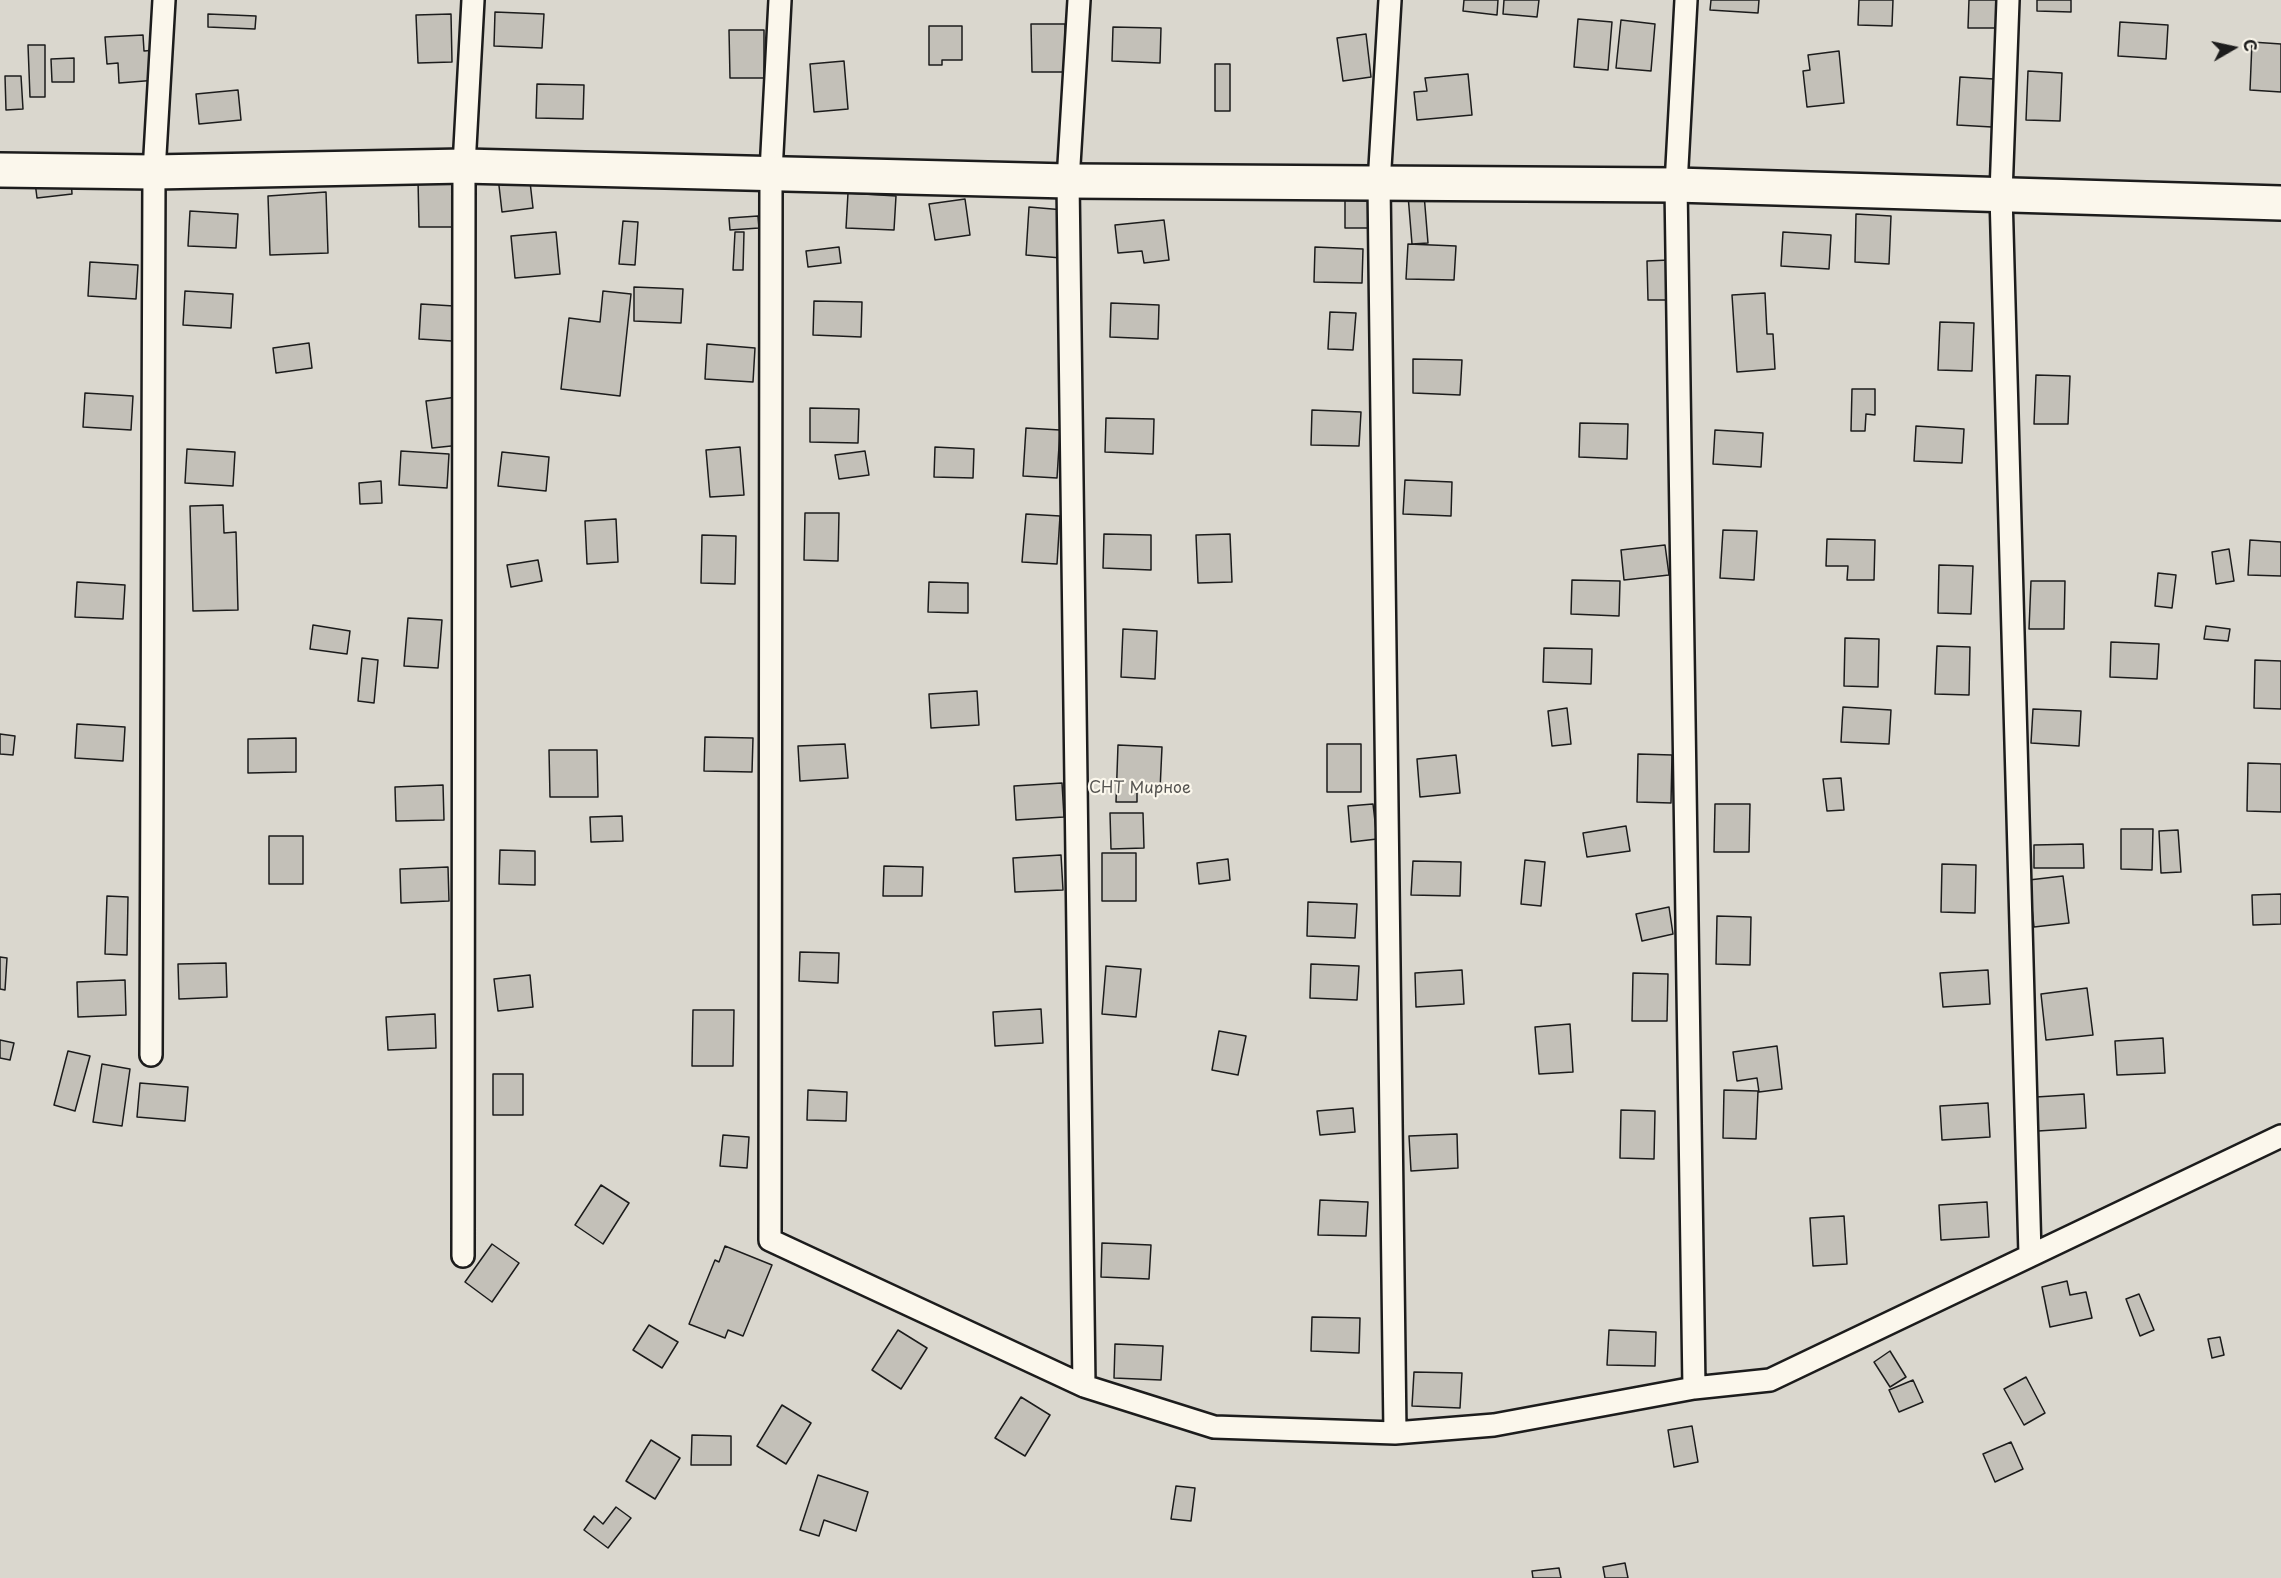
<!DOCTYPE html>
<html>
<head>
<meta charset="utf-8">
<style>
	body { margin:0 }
	#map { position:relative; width:2281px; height:1578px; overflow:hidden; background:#fbf7ec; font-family:"Playpen Sans",sans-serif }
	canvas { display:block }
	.north { position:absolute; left:2203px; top:18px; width:60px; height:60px; -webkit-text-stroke:4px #fbf7ec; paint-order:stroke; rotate:81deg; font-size:16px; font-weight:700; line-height:24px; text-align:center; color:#1c1c1c }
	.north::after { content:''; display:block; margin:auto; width:21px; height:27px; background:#1c1c1c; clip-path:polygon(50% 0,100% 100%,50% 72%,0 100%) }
</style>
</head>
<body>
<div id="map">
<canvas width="2281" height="1578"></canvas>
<div class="north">С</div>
</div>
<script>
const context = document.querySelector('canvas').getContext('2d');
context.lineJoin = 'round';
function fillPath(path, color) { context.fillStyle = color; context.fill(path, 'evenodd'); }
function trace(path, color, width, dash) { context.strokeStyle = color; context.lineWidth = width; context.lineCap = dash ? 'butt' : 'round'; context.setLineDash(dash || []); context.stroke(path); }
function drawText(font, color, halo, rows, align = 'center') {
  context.font = font + ' "Playpen Sans",sans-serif'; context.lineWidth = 4.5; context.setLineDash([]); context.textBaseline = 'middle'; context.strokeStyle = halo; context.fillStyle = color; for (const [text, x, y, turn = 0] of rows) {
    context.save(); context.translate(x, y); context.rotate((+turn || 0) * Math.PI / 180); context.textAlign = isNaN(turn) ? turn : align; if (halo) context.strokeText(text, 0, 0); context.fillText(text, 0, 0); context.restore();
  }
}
fillPath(new Path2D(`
	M 0,0 L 2281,0 L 2281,1578 L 0,1578 Z`), '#dad7ce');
const building = new Path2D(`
	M 1464,0 L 1498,0 L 1497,15 L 1463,11 Z
	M 1504,0 L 1539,0 L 1537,17 L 1503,14 Z
	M 1711,0 L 1759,0 L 1758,13 L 1710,10 Z
	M 1859,0 L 1893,0 L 1892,26 L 1858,25 Z
	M 1969,0 L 1997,0 L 1996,28 L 1968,28 Z
	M 2037,0 L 2071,0 L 2071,12 L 2037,11 Z
	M 495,12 L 544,14 L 542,48 L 494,46 Z
	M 208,14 L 256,16 L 255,29 L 208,27 Z
	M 451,14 L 452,62 L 418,63 L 416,15 Z
	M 1578,19 L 1612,22 L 1608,70 L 1574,67 Z
	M 1621,20 L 1655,24 L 1651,71 L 1616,68 Z
	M 2120,22 L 2168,25 L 2166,59 L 2118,56 Z
	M 1031,24 L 1065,24 L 1066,72 L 1032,72 Z
	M 929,26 L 962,26 L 962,60 L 942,60 L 942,65 L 929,65 Z
	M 1113,27 L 1161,28 L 1160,63 L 1112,61 Z
	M 729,30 L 764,30 L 764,78 L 730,78 Z
	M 1366,34 L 1371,77 L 1343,81 L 1337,38 Z
	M 143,35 L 144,51 L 156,50 L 157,80 L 119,83 L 118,63 L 107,64 L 105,37 Z
	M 2252,42 L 2281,44 L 2281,92 L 2250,90 Z
	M 28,45 L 45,45 L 45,97 L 30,97 Z
	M 1839,51 L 1844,103 L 1807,107 L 1803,71 L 1810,70 L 1808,55 Z
	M 74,58 L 74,82 L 52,82 L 51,59 Z
	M 844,61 L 848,109 L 814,112 L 810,64 Z
	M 1215,64 L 1230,64 L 1230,111 L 1215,111 Z
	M 2028,71 L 2062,73 L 2060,121 L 2026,120 Z
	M 1468,74 L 1472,115 L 1417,120 L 1414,92 L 1427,91 L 1425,78 Z
	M 5,76 L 21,76 L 23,109 L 6,110 Z
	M 1960,77 L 1994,79 L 1992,127 L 1957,125 Z
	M 537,84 L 584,85 L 583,119 L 536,118 Z
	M 238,90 L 241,120 L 199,124 L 196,94 Z
	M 529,173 L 533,208 L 502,212 L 498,177 Z
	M 71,178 L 72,194 L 37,198 L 35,182 Z
	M 418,179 L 453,179 L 453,227 L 419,227 Z
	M 1345,189 L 1375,189 L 1375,228 L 1345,228 Z
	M 326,192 L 328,253 L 270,255 L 268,196 Z
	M 848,193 L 896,196 L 894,230 L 846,228 Z
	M 1424,194 L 1428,243 L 1412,244 L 1408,195 Z
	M 965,199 L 970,235 L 935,240 L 929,204 Z
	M 1029,207 L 1064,210 L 1061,258 L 1026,255 Z
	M 190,211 L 238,214 L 236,248 L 188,246 Z
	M 1856,214 L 1891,216 L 1889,264 L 1855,262 Z
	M 758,216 L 759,228 L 730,230 L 729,218 Z
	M 1164,220 L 1169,260 L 1144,263 L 1142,251 L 1118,253 L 1115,225 Z
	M 623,221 L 638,222 L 635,265 L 619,264 Z
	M 556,232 L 560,274 L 515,278 L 511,236 Z
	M 735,232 L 744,232 L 743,270 L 733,270 Z
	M 1783,232 L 1831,235 L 1829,269 L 1781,266 Z
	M 1408,244 L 1456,246 L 1454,280 L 1406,279 Z
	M 839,247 L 841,263 L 808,267 L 806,251 Z
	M 1315,247 L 1363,249 L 1362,283 L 1314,282 Z
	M 1669,260 L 1670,300 L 1648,300 L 1647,261 Z
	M 90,262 L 138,265 L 136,299 L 88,296 Z
	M 634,287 L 683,289 L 681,323 L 634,321 Z
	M 185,291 L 233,294 L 231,328 L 183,325 Z
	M 603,291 L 631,294 L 620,396 L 561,389 L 569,318 L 600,322 Z
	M 1765,293 L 1767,334 L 1773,334 L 1775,369 L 1737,372 L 1732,295 Z
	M 814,301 L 862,302 L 861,337 L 813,335 Z
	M 1111,303 L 1159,305 L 1158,339 L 1110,337 Z
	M 421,304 L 454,306 L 452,341 L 419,339 Z
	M 1330,312 L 1356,313 L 1353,350 L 1328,349 Z
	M 1940,322 L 1974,323 L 1972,371 L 1938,370 Z
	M 309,343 L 312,368 L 276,373 L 273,348 Z
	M 707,344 L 755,348 L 753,382 L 705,379 Z
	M 1413,359 L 1462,360 L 1460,395 L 1413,393 Z
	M 2036,375 L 2070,376 L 2068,424 L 2034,424 Z
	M 1852,389 L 1875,389 L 1875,415 L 1866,414 L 1865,431 L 1851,431 Z
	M 85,393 L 133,396 L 131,430 L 83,427 Z
	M 465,396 L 470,444 L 432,448 L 426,401 Z
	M 810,408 L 859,409 L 858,443 L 810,442 Z
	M 1312,410 L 1361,412 L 1359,446 L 1311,445 Z
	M 1106,418 L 1154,419 L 1153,454 L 1105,452 Z
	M 1580,423 L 1628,424 L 1627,459 L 1579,457 Z
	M 1916,426 L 1964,429 L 1962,463 L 1914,461 Z
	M 1026,428 L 1060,430 L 1057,478 L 1023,476 Z
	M 1715,430 L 1763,433 L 1761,467 L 1713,464 Z
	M 740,447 L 744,495 L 710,497 L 706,450 Z
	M 935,447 L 974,449 L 973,478 L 934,477 Z
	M 187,449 L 235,452 L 233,486 L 185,483 Z
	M 401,451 L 449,454 L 447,488 L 399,485 Z
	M 865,451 L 869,475 L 839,479 L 835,455 Z
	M 502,452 L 549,457 L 546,491 L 498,486 Z
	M 1405,480 L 1452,482 L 1451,516 L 1403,514 Z
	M 381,481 L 382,503 L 360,504 L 359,483 Z
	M 223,505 L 224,533 L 236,532 L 238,610 L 193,611 L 190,506 Z
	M 805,513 L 839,513 L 838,561 L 804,560 Z
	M 1026,514 L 1060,516 L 1057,564 L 1022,562 Z
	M 616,519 L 618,562 L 587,564 L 585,521 Z
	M 1723,530 L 1757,531 L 1754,580 L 1720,578 Z
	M 1104,534 L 1151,535 L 1151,570 L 1103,568 Z
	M 1230,534 L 1232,582 L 1198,583 L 1196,535 Z
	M 702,535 L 736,536 L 735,584 L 701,583 Z
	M 1827,539 L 1875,540 L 1874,580 L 1847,580 L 1848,566 L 1826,566 Z
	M 2250,540 L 2281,542 L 2281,576 L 2248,575 Z
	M 1665,545 L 1669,575 L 1624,580 L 1621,550 Z
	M 2229,549 L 2234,581 L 2216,584 L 2212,552 Z
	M 538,560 L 542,581 L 511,587 L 507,565 Z
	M 1939,565 L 1973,566 L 1971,614 L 1938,613 Z
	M 2158,573 L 2176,575 L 2172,608 L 2155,606 Z
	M 1572,580 L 1620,581 L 1619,616 L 1571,614 Z
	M 2031,581 L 2065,581 L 2064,629 L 2029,629 Z
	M 77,582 L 125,585 L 123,619 L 75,617 Z
	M 929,582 L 968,583 L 968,613 L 928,612 Z
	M 408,618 L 442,620 L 438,668 L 404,666 Z
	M 313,625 L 350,631 L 347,654 L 310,649 Z
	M 2206,626 L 2230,629 L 2228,641 L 2204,639 Z
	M 1123,629 L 1157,631 L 1155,679 L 1121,677 Z
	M 1845,638 L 1879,639 L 1878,687 L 1844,686 Z
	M 2111,642 L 2159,644 L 2157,679 L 2110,677 Z
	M 1937,646 L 1970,647 L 1969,695 L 1935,694 Z
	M 1544,648 L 1592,649 L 1591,684 L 1543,682 Z
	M 362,658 L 378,660 L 374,703 L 358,701 Z
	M 2255,660 L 2281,661 L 2281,709 L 2254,708 Z
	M 977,691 L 979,725 L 931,728 L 929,694 Z
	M 1843,707 L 1891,710 L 1889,744 L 1841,742 Z
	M 1567,708 L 1571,744 L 1552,746 L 1548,711 Z
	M 2033,709 L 2081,711 L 2079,746 L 2031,743 Z
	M 77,724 L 125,727 L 123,761 L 75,758 Z
	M 0,734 L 15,736 L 13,755 L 0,754 Z
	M 705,737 L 753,738 L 752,772 L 704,771 Z
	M 296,738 L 296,772 L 248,773 L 248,739 Z
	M 845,744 L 848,778 L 800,781 L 798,746 Z
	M 1327,744 L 1361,744 L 1361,792 L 1327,792 Z
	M 1118,745 L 1162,747 L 1160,790 L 1137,789 L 1137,802 L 1116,802 Z
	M 549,750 L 597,750 L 598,797 L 550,797 Z
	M 1638,754 L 1672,755 L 1671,803 L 1637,802 Z
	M 1456,755 L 1460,793 L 1420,797 L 1417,759 Z
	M 2248,763 L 2281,764 L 2281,812 L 2247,811 Z
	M 1841,778 L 1844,810 L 1827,811 L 1823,779 Z
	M 1062,783 L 1064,817 L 1016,820 L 1014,786 Z
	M 443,785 L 444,820 L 396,821 L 395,787 Z
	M 1373,804 L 1377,839 L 1351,842 L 1348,806 Z
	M 1715,804 L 1750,804 L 1749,852 L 1714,852 Z
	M 1110,813 L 1143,813 L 1144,848 L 1111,849 Z
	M 622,816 L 623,841 L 591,842 L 590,817 Z
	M 1626,826 L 1630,851 L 1587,857 L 1583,833 Z
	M 2121,829 L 2153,829 L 2152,870 L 2121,869 Z
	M 2178,830 L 2181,872 L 2161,873 L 2159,831 Z
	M 269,836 L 303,836 L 303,884 L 269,884 Z
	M 2083,844 L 2084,868 L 2034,868 L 2034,845 Z
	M 500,850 L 535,851 L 535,885 L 499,884 Z
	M 1102,853 L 1136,853 L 1136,901 L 1102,901 Z
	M 1061,855 L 1063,890 L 1015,892 L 1013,858 Z
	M 1228,859 L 1230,880 L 1199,884 L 1197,863 Z
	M 1525,860 L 1545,862 L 1541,906 L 1521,904 Z
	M 1413,861 L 1461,862 L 1460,896 L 1411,895 Z
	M 1942,864 L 1976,865 L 1975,913 L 1941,912 Z
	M 884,866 L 923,867 L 922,896 L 883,896 Z
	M 448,867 L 449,901 L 401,903 L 400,869 Z
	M 2063,876 L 2069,923 L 2034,927 L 2029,880 Z
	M 2281,894 L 2281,924 L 2253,925 L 2252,895 Z
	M 107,896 L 128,897 L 127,955 L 105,954 Z
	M 1308,902 L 1357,904 L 1355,938 L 1307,936 Z
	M 1669,907 L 1673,934 L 1642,941 L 1636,914 Z
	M 1717,916 L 1751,917 L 1750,965 L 1716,964 Z
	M 800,952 L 839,953 L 838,983 L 799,981 Z
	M 0,957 L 7,958 L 5,990 L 0,989 Z
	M 226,963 L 227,997 L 179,999 L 178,964 Z
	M 1311,964 L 1359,966 L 1357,1000 L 1310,998 Z
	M 1106,966 L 1141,969 L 1136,1017 L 1102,1014 Z
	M 1462,970 L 1464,1004 L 1416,1007 L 1415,973 Z
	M 1988,970 L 1990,1004 L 1943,1007 L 1940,973 Z
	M 1633,973 L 1668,974 L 1667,1021 L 1632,1021 Z
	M 530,975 L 533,1007 L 498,1011 L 494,979 Z
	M 125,980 L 126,1015 L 78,1017 L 77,982 Z
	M 2087,988 L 2093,1035 L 2046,1040 L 2041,994 Z
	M 1041,1009 L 1043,1043 L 995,1046 L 993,1012 Z
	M 693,1010 L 734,1010 L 733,1066 L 692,1066 Z
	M 435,1014 L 436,1048 L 388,1050 L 386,1017 Z
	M 1570,1024 L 1573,1072 L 1539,1074 L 1535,1027 Z
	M 1219,1031 L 1246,1036 L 1238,1075 L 1212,1070 Z
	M 2163,1038 L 2165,1073 L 2117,1075 L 2115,1041 Z
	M 0,1040 L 14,1043 L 10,1060 L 0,1058 Z
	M 1777,1046 L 1782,1089 L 1759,1092 L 1757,1078 L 1737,1081 L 1733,1052 Z
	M 68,1051 L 90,1056 L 75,1111 L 54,1105 Z
	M 102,1064 L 130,1069 L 122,1126 L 93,1122 Z
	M 493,1074 L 523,1074 L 523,1115 L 493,1115 Z
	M 140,1083 L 188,1087 L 185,1121 L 137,1117 Z
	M 808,1090 L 847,1092 L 846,1121 L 807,1120 Z
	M 1724,1090 L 1758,1091 L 1756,1139 L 1723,1138 Z
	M 2084,1094 L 2086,1128 L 2038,1131 L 2036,1097 Z
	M 1988,1103 L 1990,1137 L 1942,1140 L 1940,1106 Z
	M 1353,1108 L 1355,1132 L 1320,1135 L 1317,1111 Z
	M 1621,1110 L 1655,1111 L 1654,1159 L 1620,1158 Z
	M 1457,1134 L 1458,1168 L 1411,1171 L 1409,1136 Z
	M 723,1135 L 749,1137 L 747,1168 L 720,1166 Z
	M 601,1185 L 629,1203 L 603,1244 L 575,1225 Z
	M 1320,1200 L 1368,1202 L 1366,1236 L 1318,1235 Z
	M 1987,1202 L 1989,1237 L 1941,1240 L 1939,1205 Z
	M 1844,1216 L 1847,1264 L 1813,1266 L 1810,1218 Z
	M 1102,1243 L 1151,1245 L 1149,1279 L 1101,1277 Z
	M 492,1244 L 519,1263 L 492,1302 L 465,1282 Z
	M 725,1246 L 772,1265 L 743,1336 L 728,1330 L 725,1338 L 689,1324 L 715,1260 L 719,1262 Z
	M 2067,1281 L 2070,1295 L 2086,1292 L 2092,1318 L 2050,1327 L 2042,1287 Z
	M 2139,1294 L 2154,1330 L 2140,1336 L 2126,1299 Z
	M 1312,1317 L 1360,1318 L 1359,1353 L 1311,1351 Z
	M 649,1325 L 678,1342 L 662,1368 L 633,1350 Z
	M 898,1330 L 927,1348 L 901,1389 L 872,1370 Z
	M 1609,1330 L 1656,1332 L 1655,1366 L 1607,1365 Z
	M 2220,1337 L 2224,1355 L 2212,1358 L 2208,1339 Z
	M 1115,1344 L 1163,1346 L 1161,1380 L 1114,1378 Z
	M 1890,1351 L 1906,1377 L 1890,1387 L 1874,1362 Z
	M 1414,1372 L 1462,1373 L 1460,1408 L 1412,1406 Z
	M 2026,1377 L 2045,1413 L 2024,1425 L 2004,1389 Z
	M 1913,1380 L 1923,1402 L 1899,1412 L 1889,1390 Z
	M 1021,1397 L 1050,1415 L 1025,1456 L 995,1438 Z
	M 782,1405 L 811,1423 L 786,1464 L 757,1446 Z
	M 1692,1426 L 1698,1462 L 1674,1467 L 1668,1430 Z
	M 692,1435 L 731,1436 L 731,1465 L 691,1465 Z
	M 651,1440 L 680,1458 L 655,1499 L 626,1481 Z
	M 2011,1442 L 2023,1469 L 1995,1482 L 1983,1454 Z
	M 818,1475 L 868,1492 L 856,1531 L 824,1520 L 819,1536 L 800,1530 Z
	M 1176,1486 L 1195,1488 L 1191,1521 L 1171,1519 Z
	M 616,1507 L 631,1518 L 608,1548 L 584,1530 L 594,1516 L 603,1524 Z
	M 1625,1563 L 1628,1578 L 1605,1578 L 1603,1567 Z
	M 1559,1568 L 1561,1578 L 1533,1578 L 1532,1571 Z`);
fillPath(building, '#c3c0b8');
trace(building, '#1c1c1c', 1.5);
const service = new Path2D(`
	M 780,0 L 771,172 L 770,1240 L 1084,1386 L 1214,1427 L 1395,1433 L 1494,1425 L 1694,1388 L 1770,1380 L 2281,1136
	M 1079,0 L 1068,181 L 1084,1386
	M 1390,0 L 1379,184 L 1395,1433
	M 1686,0 L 1676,185 L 1694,1388
	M 2008,0 L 2001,194 L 2030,1255
	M 151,1055 L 154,172 L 164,0
	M 463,1256 L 464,166 L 473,0`);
const minor = new Path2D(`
	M 0,170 L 154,172 L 464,166 L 1068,181 L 1676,185 L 2281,203`);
trace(service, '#1c1c1c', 26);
trace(minor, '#1c1c1c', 38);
trace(service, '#fbf7ec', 21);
trace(minor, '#fbf7ec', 33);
drawText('16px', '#555451', '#fbf7ec', [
	["СНТ Мирное",1140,789]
]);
</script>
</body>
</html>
